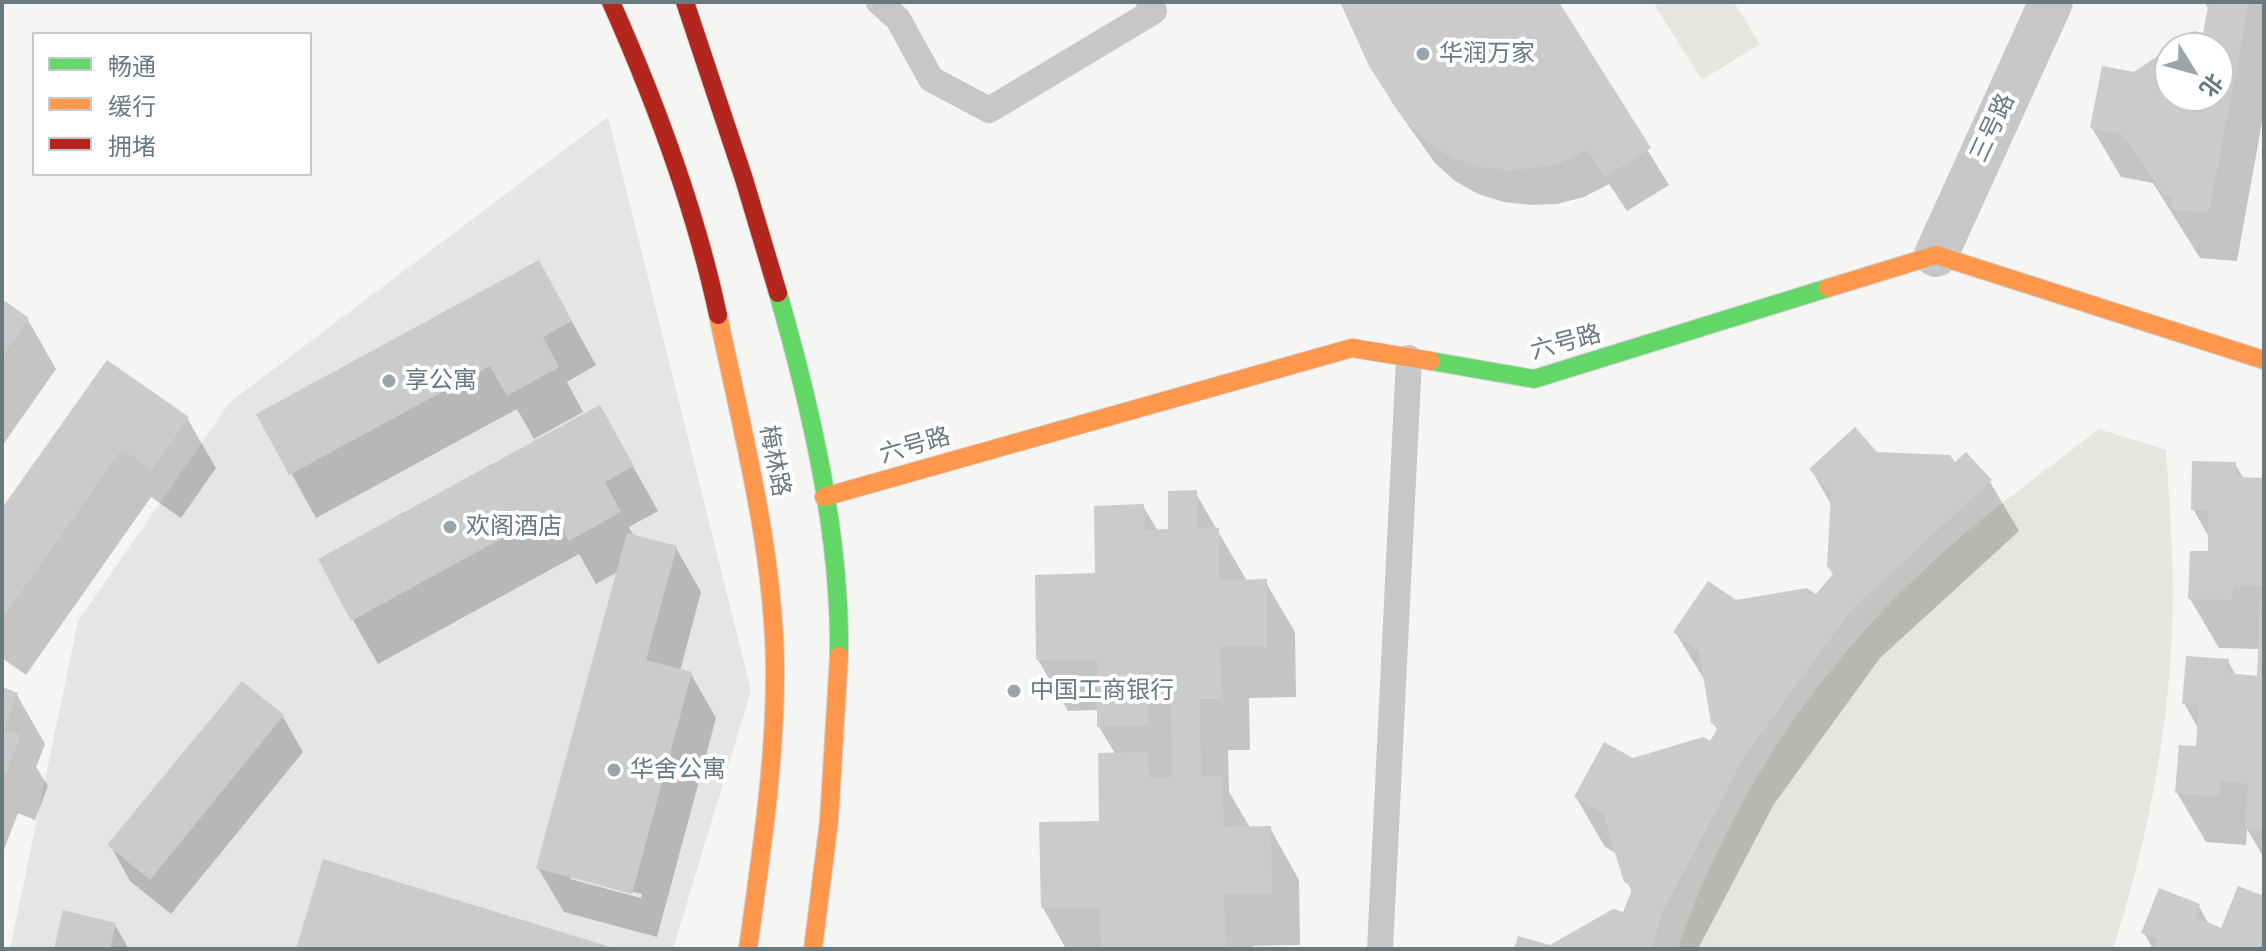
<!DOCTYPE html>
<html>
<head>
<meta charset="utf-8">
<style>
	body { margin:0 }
	#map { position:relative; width:2266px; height:951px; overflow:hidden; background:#f5f5f4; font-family:Manrope,"Noto Sans SC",sans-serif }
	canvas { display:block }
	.frame { position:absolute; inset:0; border:4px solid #697980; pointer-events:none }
	.legend { position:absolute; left:32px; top:32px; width:280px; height:144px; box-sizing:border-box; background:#fff; border:2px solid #c3c9cc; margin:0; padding:10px 14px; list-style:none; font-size:24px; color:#697980 }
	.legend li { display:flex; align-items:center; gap:16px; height:40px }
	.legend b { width:40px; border:2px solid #c3c9cc }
	.north { position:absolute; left:2154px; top:32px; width:80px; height:80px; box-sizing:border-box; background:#fff; border:2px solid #c3c9cc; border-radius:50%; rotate:127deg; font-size:22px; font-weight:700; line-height:32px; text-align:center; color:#697980 }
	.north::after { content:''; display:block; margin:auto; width:28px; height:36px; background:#9aa4a9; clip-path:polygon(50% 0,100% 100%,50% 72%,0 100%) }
</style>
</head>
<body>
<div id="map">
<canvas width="2266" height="951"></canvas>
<div class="frame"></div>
<ul class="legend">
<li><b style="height:10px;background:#63d668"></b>畅通</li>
<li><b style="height:10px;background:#ff974d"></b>缓行</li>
<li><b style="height:10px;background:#b3261e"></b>拥堵</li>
</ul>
<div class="north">北</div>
</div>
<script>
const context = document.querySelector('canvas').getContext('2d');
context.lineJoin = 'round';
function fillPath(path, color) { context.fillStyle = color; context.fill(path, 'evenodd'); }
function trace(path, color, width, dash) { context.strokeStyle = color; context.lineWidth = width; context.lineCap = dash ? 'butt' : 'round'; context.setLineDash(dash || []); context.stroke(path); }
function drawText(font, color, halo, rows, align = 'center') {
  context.font = font + ' Manrope,"Noto Sans SC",sans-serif'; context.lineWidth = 8; context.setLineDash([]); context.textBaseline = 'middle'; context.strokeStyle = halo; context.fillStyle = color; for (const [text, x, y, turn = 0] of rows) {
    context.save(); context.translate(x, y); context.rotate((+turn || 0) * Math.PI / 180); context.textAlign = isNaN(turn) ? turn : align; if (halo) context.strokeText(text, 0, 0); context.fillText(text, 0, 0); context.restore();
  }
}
fillPath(new Path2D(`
	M 608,117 L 751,691 L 673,949 L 10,949 L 78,621 L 230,402 Z`), '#e4e6e5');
fillPath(new Path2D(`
	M 1653,2 L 1734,2 L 1760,44 L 1702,80 Z
	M 2099,429 L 2166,450 C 2170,511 2175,572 2172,633 C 2167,741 2146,846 2113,949 L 1678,949 C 1730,795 1824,657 1946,550 C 1994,507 2048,469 2099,429 Z`), '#e4e6e2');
fillPath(new Path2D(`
	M 1342,2 L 1556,2 L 1669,185 L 1627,211 L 1609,184 L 1584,197 L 1557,204 L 1531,205 L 1504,202 L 1478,194 L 1455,181 L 1435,163 L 1393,104 L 1372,67 Z
	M 2204,2 L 2264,2 L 2264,111 L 2237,261 L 2200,258 L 2153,183 L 2121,177 L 2092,128 L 2134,74 L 2170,50 L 2170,96 L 2218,96 L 2218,48 L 2173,48 L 2204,35 L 2210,11 Z
	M 2,302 L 28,320 L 56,369 L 2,446 Z
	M 563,306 L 596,365 L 567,382 L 583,412 L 534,439 L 517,409 L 316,518 L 259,415 Z
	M 108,362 L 187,418 L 216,468 L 181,518 L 151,497 L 26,675 L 2,658 L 2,512 Z
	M 625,452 L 658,511 L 629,527 L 634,537 L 676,548 L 701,592 L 680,671 L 691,674 L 716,718 L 657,937 L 564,912 L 538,868 L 619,571 L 596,584 L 579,554 L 378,664 L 353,620 ZM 570,875 L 642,894 L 641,898 L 570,879 Z
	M 1876,454 L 1955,465 L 1966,455 L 1990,482 L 2019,531 L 1880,658 L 1774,804 L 1698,949 L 1516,949 L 1550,947 L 1624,914 L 1633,893 L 1626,881 L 1618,854 L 1605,847 L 1576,797 L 1633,760 L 1711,743 L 1718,731 L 1713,722 L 1707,684 L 1675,632 L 1736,602 L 1816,596 L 1834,576 L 1832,506 L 1811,469 Z
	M 2235,464 L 2244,479 L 2264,480 L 2264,858 L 2247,829 L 2246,845 L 2206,842 L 2177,793 L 2198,748 L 2199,730 L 2184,703 L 2228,661 L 2236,676 L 2258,678 L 2261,649 L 2219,648 L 2190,599 L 2210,553 L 2210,539 L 2193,509 Z
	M 1195,492 L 1247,581 L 1265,581 L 1295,632 L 1296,697 L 1249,698 L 1250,750 L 1228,750 L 1229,792 L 1251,829 L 1270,828 L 1299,880 L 1300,945 L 1253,946 L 1253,949 L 1066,949 L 1043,908 L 1101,823 L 1116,755 L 1099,727 L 1099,710 L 1068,711 L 1038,660 L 1143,506 L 1158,531 L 1170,531 Z
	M 242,684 L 283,717 L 303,752 L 171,914 L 130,881 L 110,845 Z
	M 2,689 L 17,695 L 45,744 L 36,767 L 48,786 L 35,820 L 18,813 L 2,855 Z
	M 2264,898 L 2264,949 L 2153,949 L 2144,933 L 2198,905 L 2210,926 L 2222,931 Z
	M 115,925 L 129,949 L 56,949 Z`), '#0003');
fillPath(new Path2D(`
	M 1340,2 L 1559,2 L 1651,148 L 1605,177 L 1587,150 L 1563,162 L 1536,168 L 1509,170 L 1482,167 L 1456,159 L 1432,146 L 1412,128 L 1395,106 L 1370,68 Z
	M 2209,2 L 2249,2 L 2209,212 L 2170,209 L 2173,196 L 2163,194 L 2122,134 L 2090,128 L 2102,66 L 2134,72 L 2194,31 L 2203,33 ZM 2170,48 L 2218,48 L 2218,96 L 2170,96 Z
	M 539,260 L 572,321 L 543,337 L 559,367 L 507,396 L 490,366 L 289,475 L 256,414 Z
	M 2,299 L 29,318 L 2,357 Z
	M 107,360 L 189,417 L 152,470 L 122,449 L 2,619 L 2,508 Z
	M 600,405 L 634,466 L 605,482 L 621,512 L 569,541 L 552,511 L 351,621 L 318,559 Z
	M 1855,427 L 1877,452 L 1950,455 L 1955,462 L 1966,452 L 1992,480 L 1852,609 L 1746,754 L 1662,913 L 1652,949 L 1514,949 L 1518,936 L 1550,945 L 1613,909 L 1623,912 L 1633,887 L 1624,882 L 1603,813 L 1574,797 L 1604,742 L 1633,758 L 1703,737 L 1710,741 L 1718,728 L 1711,723 L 1699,651 L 1673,632 L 1708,581 L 1736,600 L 1807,588 L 1816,594 L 1833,574 L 1827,566 L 1831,494 L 1809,469 Z
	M 2192,461 L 2236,462 L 2236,477 L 2264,478 L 2264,586 L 2233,585 L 2232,600 L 2188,599 L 2190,551 L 2208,551 L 2208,510 L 2191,510 Z
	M 1197,490 L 1197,528 L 1219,528 L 1219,580 L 1267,579 L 1267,646 L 1220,647 L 1222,699 L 1200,699 L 1201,776 L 1222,776 L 1224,827 L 1271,826 L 1272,894 L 1224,895 L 1226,947 L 1101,949 L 1100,907 L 1041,908 L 1039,822 L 1099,821 L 1098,753 L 1148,752 L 1149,778 L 1172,777 L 1171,700 L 1147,700 L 1148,725 L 1097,727 L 1097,659 L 1036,660 L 1035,575 L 1095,573 L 1094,506 L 1144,504 L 1145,530 L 1168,529 L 1168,491 Z
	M 627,533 L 677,546 L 646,660 L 692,672 L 632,894 L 536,868 Z
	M 2261,592 L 2264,592 L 2264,830 L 2245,828 L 2248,784 L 2220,781 L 2219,796 L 2175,793 L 2179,745 L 2196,746 L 2199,705 L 2182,704 L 2186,656 L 2229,659 L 2228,673 L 2257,676 Z
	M 242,681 L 284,715 L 150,880 L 107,845 Z
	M 2,687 L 18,693 L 4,729 L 20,735 L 7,771 L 2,770 Z
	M 323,859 L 614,948 L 614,949 L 296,949 Z
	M 2238,886 L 2264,896 L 2264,949 L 2154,949 L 2158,939 L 2141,933 L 2159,888 L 2200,904 L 2195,917 L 2221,928 Z
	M 63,910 L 116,923 L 110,949 L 54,949 Z`), '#cacbcb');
const fast = new Path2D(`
	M 778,293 C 811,408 841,536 839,656
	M 1431,361 L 1534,379 L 1828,288`);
const slow = new Path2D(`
	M 1828,288 L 1936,255 L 2264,360
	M 718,315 C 742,430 773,546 775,664 C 776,760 761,854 748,949
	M 824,497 L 1352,348 L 1431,361
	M 813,949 L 829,821 L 839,656`);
const jam = new Path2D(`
	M 611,2 C 656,103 695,207 718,315
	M 685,2 L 744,179 L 778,293`);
trace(fast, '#d0d1d1', 20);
trace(slow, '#d0d1d1', 20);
trace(jam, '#d0d1d1', 20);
trace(new Path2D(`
	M 879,2 L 898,19 L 931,79 L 989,110 L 1154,11 L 1149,2
	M 1380,949 L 1409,358`), '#c6c7c8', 26);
trace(new Path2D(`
	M 1936,255 L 2051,2`), '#c6c7c8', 44);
trace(fast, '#63d668', 18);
trace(slow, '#ff974d', 18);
trace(jam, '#b3261e', 18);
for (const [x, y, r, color] of [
	[1423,54,8,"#9aa4a9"],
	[389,381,8,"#9aa4a9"],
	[450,527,8,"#9aa4a9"],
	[1014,691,8,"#9aa4a9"],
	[614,770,8,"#9aa4a9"]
]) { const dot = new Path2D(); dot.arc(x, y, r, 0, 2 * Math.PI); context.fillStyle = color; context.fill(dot); trace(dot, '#fff', 3); }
drawText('24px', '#697980', '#fff', [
	["华润万家",1439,54],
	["享公寓",405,381],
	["欢阁酒店",466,527],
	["中国工商银行",1030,691],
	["华舍公寓",630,770]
], 'left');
drawText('24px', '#697980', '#fff', [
	["三号路",1993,128,-65],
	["六号路",1566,343,-15],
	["六号路",915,446,-16],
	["梅林路",774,461,79]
]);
</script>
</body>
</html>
